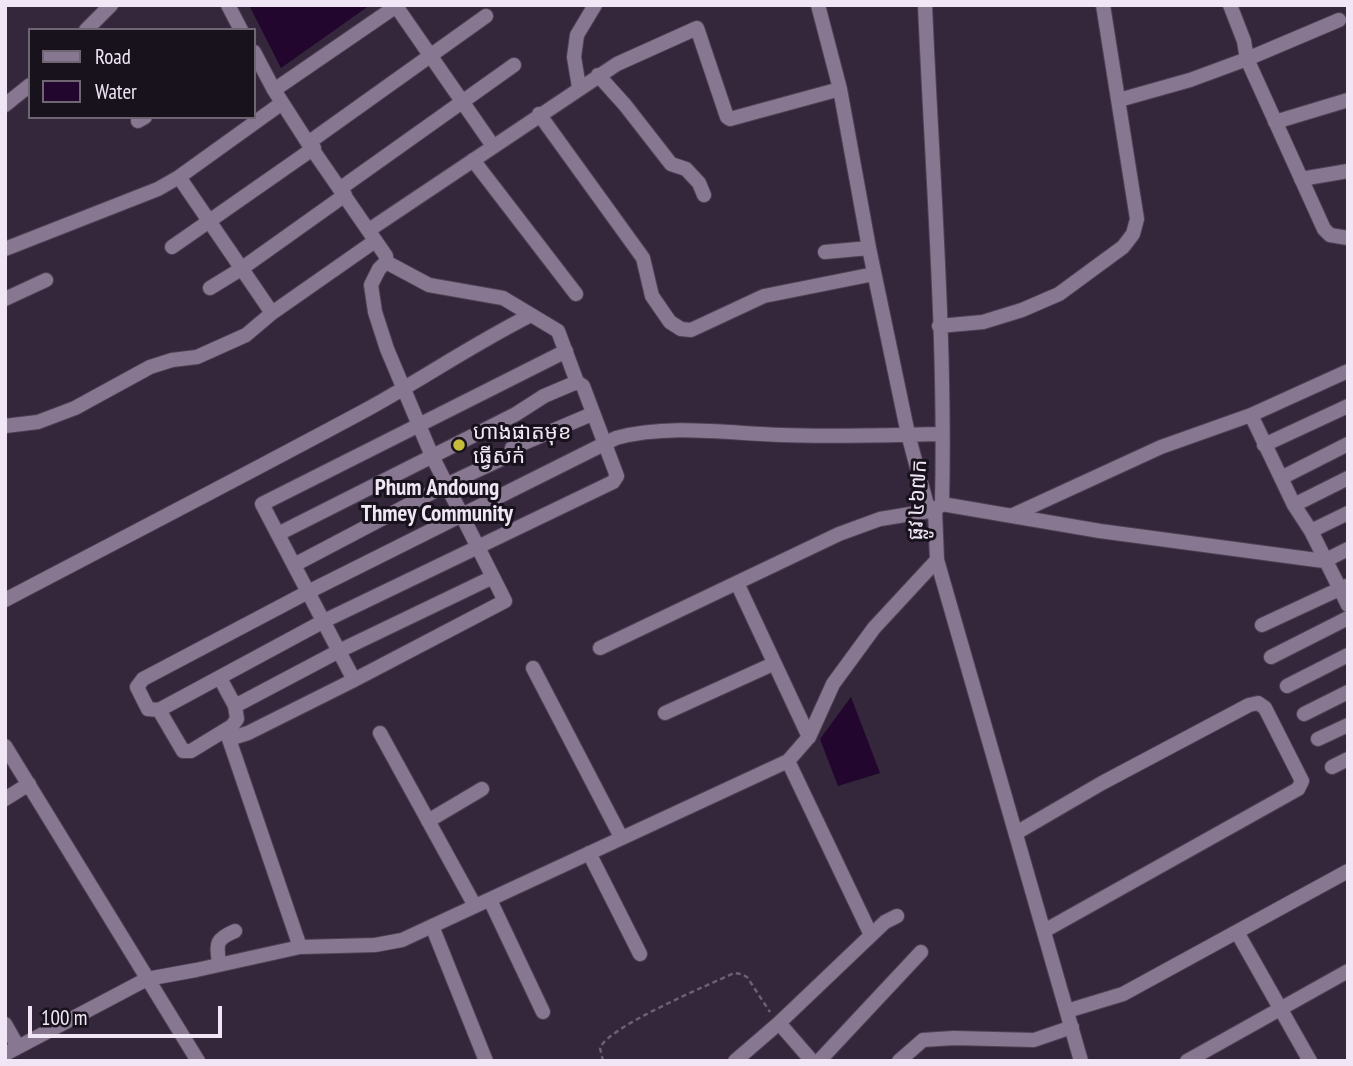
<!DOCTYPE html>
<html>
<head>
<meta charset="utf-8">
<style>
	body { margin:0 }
	#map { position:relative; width:1353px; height:1066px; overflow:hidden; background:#34263b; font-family:"PT Sans Narrow",sans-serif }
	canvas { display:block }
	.frame { position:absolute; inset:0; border:7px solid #f0e6f5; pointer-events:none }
	.legend { position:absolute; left:28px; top:28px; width:228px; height:91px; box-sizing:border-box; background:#18121c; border:2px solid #6e6773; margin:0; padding:9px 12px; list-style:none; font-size:21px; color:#f0e6f5 }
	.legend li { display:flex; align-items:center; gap:14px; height:35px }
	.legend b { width:35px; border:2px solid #6e6773 }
	.scale { position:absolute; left:28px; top:1006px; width:194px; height:32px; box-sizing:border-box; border:4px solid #f0e6f5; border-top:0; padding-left:9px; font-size:21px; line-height:24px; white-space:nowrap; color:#f0e6f5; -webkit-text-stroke:5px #18121c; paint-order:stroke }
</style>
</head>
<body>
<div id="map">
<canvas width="1353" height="1066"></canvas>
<div class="frame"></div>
<ul class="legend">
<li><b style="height:9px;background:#887790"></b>Road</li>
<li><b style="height:19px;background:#22062d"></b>Water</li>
</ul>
<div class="scale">100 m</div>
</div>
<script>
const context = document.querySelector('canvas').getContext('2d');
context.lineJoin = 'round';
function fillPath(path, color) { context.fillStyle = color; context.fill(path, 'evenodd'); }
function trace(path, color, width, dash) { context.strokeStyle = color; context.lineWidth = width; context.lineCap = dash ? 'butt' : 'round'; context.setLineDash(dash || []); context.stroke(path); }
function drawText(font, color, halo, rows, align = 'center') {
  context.font = font + ' "PT Sans Narrow","Noto Sans Khmer",sans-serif'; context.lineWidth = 6; context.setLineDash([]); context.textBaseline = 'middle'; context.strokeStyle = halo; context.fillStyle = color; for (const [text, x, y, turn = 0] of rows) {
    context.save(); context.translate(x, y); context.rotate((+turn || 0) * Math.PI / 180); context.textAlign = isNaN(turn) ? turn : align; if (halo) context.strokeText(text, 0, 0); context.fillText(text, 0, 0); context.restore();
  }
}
fillPath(new Path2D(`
	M 249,5 L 370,5 L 281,68 Z
	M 851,697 L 880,773 L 838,786 L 820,739 Z`), '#22062d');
const minor = new Path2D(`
	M 228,5 L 241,30
	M 818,5 L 840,89 L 869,248 L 908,434 L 927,505 L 935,510
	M 925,5 C 932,171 946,338 942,504 L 935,510 L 937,560 L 1081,1061
	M 1230,5 L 1244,41 L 1247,59 L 1339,20
	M 396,6 L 493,146
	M 86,30 L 111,5
	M 598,75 L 625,105 L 671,164 L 686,169 L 699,183 L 704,195
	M 579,87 L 574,57 L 577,35 L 595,5
	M 274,90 L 398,5
	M 1119,100 L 1190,80 L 1247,59 L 1324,229 L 1330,235 L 1348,238
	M 5,105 L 30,85
	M 539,114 L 643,258 L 652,296 L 670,322 L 681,329 L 691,330 L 764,296 L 874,274
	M 138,121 L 145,117
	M 1275,122 L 1348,100
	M 308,143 L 486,16
	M 473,160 L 576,294
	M 179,177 L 272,313
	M 1301,179 L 1348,171
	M 341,188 L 514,65
	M 369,230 L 617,64 L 697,28 L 727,117 L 730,119 L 840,89
	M 172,247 L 314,148
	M 5,249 L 158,189 L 179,177 L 282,103
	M 825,252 L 869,248
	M 210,288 L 241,269 L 345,195
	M 5,299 L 46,280
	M 939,326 L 983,322 L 1022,310 L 1059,294 L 1123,247 L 1133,234 L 1137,219 L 1103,5
	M 1251,415 L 1294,505 L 1311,531 L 1348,605
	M 5,426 L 38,422 L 75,408 L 150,367 L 172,360 L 197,357 L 246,335 L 272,313 L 375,241
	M 1264,445 L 1348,406
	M 1281,478 L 1348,444
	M 942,504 L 1100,531 L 1324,561 L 1348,549
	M 1294,505 L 1348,478
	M 1013,515 L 1161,447 L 1251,415 L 1348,371
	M 1311,531 L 1348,513
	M 278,534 L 516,414 L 544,396 L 577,382
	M 294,565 L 446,485 L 510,455 L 512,448 L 592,414
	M 737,583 L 809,737
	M 5,600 C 125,537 245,475 364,411 C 421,380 473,344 531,315
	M 1262,625 L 1346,586
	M 600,648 L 839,534 L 880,519 L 935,510
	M 1271,657 L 1348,618
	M 533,668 L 621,837
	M 220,678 L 235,706 L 237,719 L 232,726 L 191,751 L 183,751 L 159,710 L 324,621 L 613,482 L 617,476 L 583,386 L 577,382 L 558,331 L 503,298 L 429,285 L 386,262 L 386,256 L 308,143 L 274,90 L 254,52
	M 354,680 L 262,504 L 566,351
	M 1287,686 L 1348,655
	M 235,706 L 339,651 L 493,577
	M 159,710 L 148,709 L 137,687 L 143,679 L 308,592 L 616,438 C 668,424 727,433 781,435 C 834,437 888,435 941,434
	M 665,713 L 773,664
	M 1304,714 L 1348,692
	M 380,733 L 475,906
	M 1318,739 L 1348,725
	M 5,746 L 198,1061
	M 788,761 L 871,935
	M 1332,767 L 1348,759
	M 5,799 L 29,784
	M 428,821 L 482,789
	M 1016,833 L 1102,783 L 1249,705 L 1258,703 L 1265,708 L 1302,781 L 1298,789 L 1044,931
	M 589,853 L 640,954
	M 490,900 L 543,1012
	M 432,926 L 486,1061
	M 1237,932 L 1310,1061
	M 300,947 L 229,739 L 248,733 L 354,680 L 505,601 L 432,456 L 387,349 L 375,312 L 371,285 L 379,269 L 386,262
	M 219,964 C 217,944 214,940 235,931
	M 1067,1011 L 1123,994 L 1348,871
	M 779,1023 L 812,1061
	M 5,1024 L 18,1047
	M 5,1054 L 147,979 L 196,970 L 300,947 L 375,945 L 402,940 L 788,761 L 809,737 L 833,684 L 874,628 L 937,560
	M 735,1061 L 779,1023 L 885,922 L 897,916
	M 819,1061 L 921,952
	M 899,1061 L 923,1040 L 954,1038 L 1034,1040 L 1072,1027
	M 1187,1061 L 1348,971`);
trace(minor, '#4f4255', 16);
trace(new Path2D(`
	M 603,1061 L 600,1048 C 609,1026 709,985 734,973 L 741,974 L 747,977 L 770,1012`), '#6d6073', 2.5, [5, 3.5]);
trace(minor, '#887790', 14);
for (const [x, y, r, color] of [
	[459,445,7,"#c6bc3c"]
]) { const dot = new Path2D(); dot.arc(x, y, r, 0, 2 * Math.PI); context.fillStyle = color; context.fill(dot); trace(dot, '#18121c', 2.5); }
drawText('21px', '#f0e6f5', '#18121c', [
	["ហាងផាតមុខ",473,433],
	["ធ្វើសក់",473,457]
], 'left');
drawText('21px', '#f0e6f5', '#18121c', [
	["ផ្លូវ ៤៦៧ក",918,500,-87]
]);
drawText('bold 23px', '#f0e6f5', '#18121c', [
	["Phum Andoung",437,488],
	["Thmey Community",437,514]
]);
</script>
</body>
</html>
